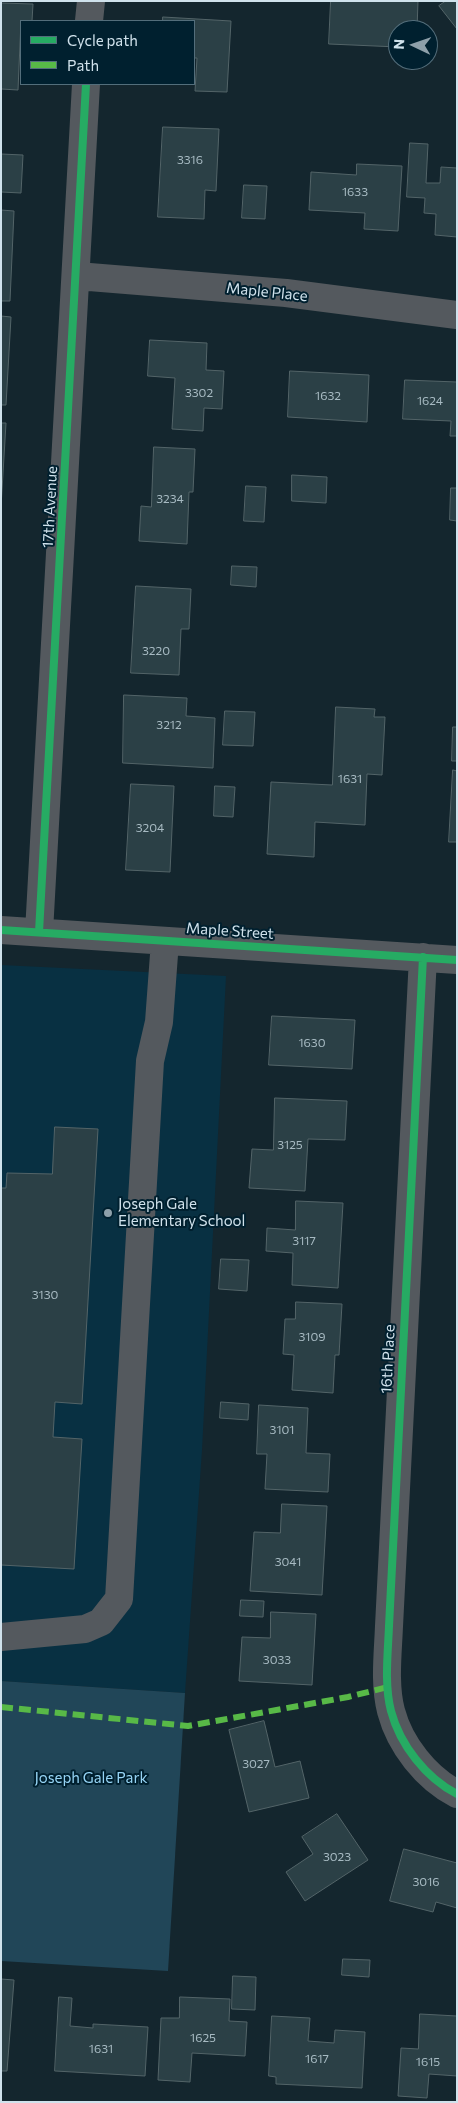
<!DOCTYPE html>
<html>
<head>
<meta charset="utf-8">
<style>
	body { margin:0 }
	#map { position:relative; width:458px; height:2103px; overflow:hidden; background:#14262e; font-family:Commissioner,sans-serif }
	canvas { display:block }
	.frame { position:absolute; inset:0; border:2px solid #d0e2ec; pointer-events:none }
	.legend { position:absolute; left:20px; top:20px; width:175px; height:65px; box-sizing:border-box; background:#00202f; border:1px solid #536e7b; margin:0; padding:6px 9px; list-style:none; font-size:15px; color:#d0e2ec }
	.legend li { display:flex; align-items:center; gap:10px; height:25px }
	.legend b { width:25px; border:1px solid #536e7b }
	.north { position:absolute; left:388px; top:20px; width:50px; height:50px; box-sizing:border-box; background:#00202f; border:1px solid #536e7b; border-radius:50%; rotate:273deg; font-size:14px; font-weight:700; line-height:20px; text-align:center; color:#d0e2ec }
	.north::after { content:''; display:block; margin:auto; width:18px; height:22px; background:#8ea0aa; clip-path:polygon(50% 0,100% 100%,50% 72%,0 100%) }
</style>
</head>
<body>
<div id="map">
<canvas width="458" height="2103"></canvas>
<div class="frame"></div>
<ul class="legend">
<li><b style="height:6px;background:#26ab63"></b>Cycle path</li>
<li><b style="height:6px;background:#58b947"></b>Path</li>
</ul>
<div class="north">N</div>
</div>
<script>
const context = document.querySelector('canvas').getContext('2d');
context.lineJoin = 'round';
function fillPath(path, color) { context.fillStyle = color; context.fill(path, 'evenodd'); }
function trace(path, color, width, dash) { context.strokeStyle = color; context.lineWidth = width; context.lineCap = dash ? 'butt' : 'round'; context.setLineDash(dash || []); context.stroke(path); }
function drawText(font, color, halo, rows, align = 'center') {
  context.font = font + ' Commissioner,sans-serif'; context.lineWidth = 4; context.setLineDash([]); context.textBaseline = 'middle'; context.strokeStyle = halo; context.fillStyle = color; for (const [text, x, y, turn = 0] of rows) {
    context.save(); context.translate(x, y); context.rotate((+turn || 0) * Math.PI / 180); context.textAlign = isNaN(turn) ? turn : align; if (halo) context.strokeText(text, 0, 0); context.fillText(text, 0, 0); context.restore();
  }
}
fillPath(new Path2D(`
	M 1,965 L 226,976 L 202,1450 L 185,1693 L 1,1681 Z`), '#083042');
fillPath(new Path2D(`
	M 1,1681 L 185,1693 L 168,1971 L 1,1961 Z`), '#214658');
const building = new Path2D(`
	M 331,1 L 418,1 L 417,30 L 398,30 L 398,47 L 329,44 Z
	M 446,1 L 457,1 L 457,29 L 439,6 Z
	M 1,3 L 33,4 L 32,21 L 21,21 L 18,90 L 1,89 Z
	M 163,17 L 231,21 L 227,92 L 195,91 L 197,58 L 194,58 L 194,21 L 163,21 Z
	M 163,127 L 219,129 L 216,191 L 205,190 L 204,219 L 158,217 Z
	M 410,143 L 428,144 L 426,183 L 440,183 L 441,167 L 457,168 L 457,237 L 435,235 L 436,214 L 424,213 L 425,198 L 407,197 Z
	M 1,154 L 23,155 L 21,193 L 1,192 Z
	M 357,164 L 402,166 L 398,231 L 364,229 L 365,213 L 309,210 L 311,172 L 356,175 Z
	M 244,185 L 267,186 L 265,219 L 242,218 Z
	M 1,210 L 14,211 L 10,301 L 1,301 Z
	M 1,316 L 11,317 L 6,405 L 1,405 Z
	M 150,340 L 207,343 L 206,370 L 224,371 L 222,409 L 204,408 L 203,431 L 172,429 L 175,378 L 148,376 Z
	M 290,371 L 369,375 L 367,422 L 288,417 Z
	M 405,380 L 457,382 L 457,436 L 450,436 L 451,421 L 403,419 Z
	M 1,423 L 6,423 L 1,507 Z
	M 154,447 L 195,449 L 193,492 L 189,492 L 187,544 L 139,541 L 141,506 L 151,507 Z
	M 292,475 L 327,477 L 326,503 L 292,501 Z
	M 246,486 L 266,487 L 264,522 L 244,521 Z
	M 451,488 L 457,488 L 457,521 L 450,520 Z
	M 232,566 L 257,567 L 256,587 L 231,585 Z
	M 136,586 L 191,589 L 189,629 L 181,629 L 179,675 L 131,673 Z
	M 124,695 L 187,698 L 186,716 L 215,718 L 213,768 L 123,763 Z
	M 336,707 L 375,709 L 374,717 L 385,717 L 382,775 L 367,774 L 365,825 L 315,822 L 314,857 L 267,854 L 271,782 L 332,785 Z
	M 225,711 L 255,712 L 253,746 L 223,745 Z
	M 453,727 L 457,727 L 457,761 L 452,761 Z
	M 453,770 L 457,771 L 457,842 L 449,842 Z
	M 131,784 L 174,786 L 170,872 L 126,870 Z
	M 215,786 L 235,787 L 233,817 L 214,816 Z
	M 272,1016 L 355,1020 L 352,1069 L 269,1065 Z
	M 275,1098 L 347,1101 L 345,1140 L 308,1139 L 305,1191 L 249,1188 L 252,1149 L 273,1150 Z
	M 55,1127 L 98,1129 L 82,1404 L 55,1402 L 53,1437 L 82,1439 L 74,1569 L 1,1565 L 1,1188 L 6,1188 L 7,1173 L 52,1174 Z
	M 296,1201 L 343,1203 L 338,1288 L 292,1285 L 293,1253 L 266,1251 L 267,1228 L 295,1230 Z
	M 221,1259 L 249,1260 L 247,1291 L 219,1289 Z
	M 296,1302 L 342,1304 L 339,1355 L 335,1355 L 333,1393 L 292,1390 L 294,1355 L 283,1354 L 285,1319 L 295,1319 Z
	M 221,1402 L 249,1404 L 248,1420 L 220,1418 Z
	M 259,1405 L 308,1408 L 306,1453 L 330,1454 L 328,1492 L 265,1489 L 267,1454 L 257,1454 Z
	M 282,1504 L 327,1506 L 322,1595 L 250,1591 L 254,1532 L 280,1533 Z
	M 241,1600 L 264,1601 L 263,1617 L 240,1616 Z
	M 271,1612 L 316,1614 L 312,1685 L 239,1681 L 242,1637 L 270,1638 Z
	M 264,1721 L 275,1767 L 300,1761 L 309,1798 L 249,1812 L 229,1730 Z
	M 337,1814 L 368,1860 L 305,1901 L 286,1872 L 313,1854 L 302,1837 Z
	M 404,1849 L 457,1863 L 457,1908 L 436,1902 L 433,1912 L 390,1901 Z
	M 343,1959 L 370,1960 L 369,1977 L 342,1975 Z
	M 233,1976 L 256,1977 L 255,2010 L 232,2009 Z
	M 1,1979 L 14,1980 L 7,2071 L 1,2071 Z
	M 59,1997 L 72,1998 L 70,2026 L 93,2028 L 93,2024 L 148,2027 L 145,2076 L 55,2071 Z
	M 180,1997 L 230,1999 L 229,2021 L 247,2022 L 245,2056 L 192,2053 L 190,2082 L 158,2080 L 161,2018 L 179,2018 Z
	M 420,2014 L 457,2016 L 457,2076 L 429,2074 L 427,2098 L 398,2096 L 401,2048 L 418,2049 Z
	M 272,2016 L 310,2018 L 308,2041 L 334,2043 L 335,2030 L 365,2032 L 362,2088 L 276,2084 L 276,2077 L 269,2076 Z`);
fillPath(building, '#2b4046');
trace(building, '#536468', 1);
trace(new Path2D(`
	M 89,21 L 91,1
	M 77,276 L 286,293 L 457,315
	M 1,930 L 457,960
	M 39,932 L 86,84
	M 423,957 L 389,1626 C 388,1653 384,1684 391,1711 C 400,1745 426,1778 457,1794
	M 1,1637 L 85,1629 L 101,1622 L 119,1599 L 150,1061 L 159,1022 L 165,941`), '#54595e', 28);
trace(new Path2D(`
	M 1,1707 L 188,1726 L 348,1697 L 388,1687`), '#58b947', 6, [12, 6]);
trace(new Path2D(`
	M 1,930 L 457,960
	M 39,932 L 86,84
	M 423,957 L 389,1626 C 388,1653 384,1684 391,1711 C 400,1745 426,1778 457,1794`), '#26ab63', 8);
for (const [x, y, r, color] of [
	[108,1213,5,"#8ea0aa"]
]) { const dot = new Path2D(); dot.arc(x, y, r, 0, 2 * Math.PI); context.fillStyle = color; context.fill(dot); trace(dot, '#00202f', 2); }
drawText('12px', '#a7bac2', null, [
	["3316",190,160],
	["1633",355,192],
	["3302",199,393],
	["1632",328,396],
	["1624",430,401],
	["3234",170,499],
	["3220",156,651],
	["3212",169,725],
	["1631",350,779],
	["3204",150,828],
	["1630",312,1043],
	["3125",290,1145],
	["3117",304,1241],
	["3130",45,1295],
	["3109",312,1337],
	["3101",282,1430],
	["3041",288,1562],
	["3033",277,1660],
	["3027",256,1764],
	["3023",337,1857],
	["3016",426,1882],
	["1625",203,2038],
	["1631",101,2049],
	["1617",317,2059],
	["1615",428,2062]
]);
drawText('15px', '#d0e2ec', '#00202f', [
	["Maple Place",267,292,6],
	["17th Avenue",50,507,-87],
	["Maple Street",230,931,4],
	["16th Place",388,1359,-87]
]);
drawText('15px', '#d0e2ec', '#00202f', [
	["Joseph Gale",118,1204],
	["Elementary School",118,1221]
], 'left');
drawText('15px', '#96d4f5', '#00202f', [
	["Joseph Gale Park",91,1778]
]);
</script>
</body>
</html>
